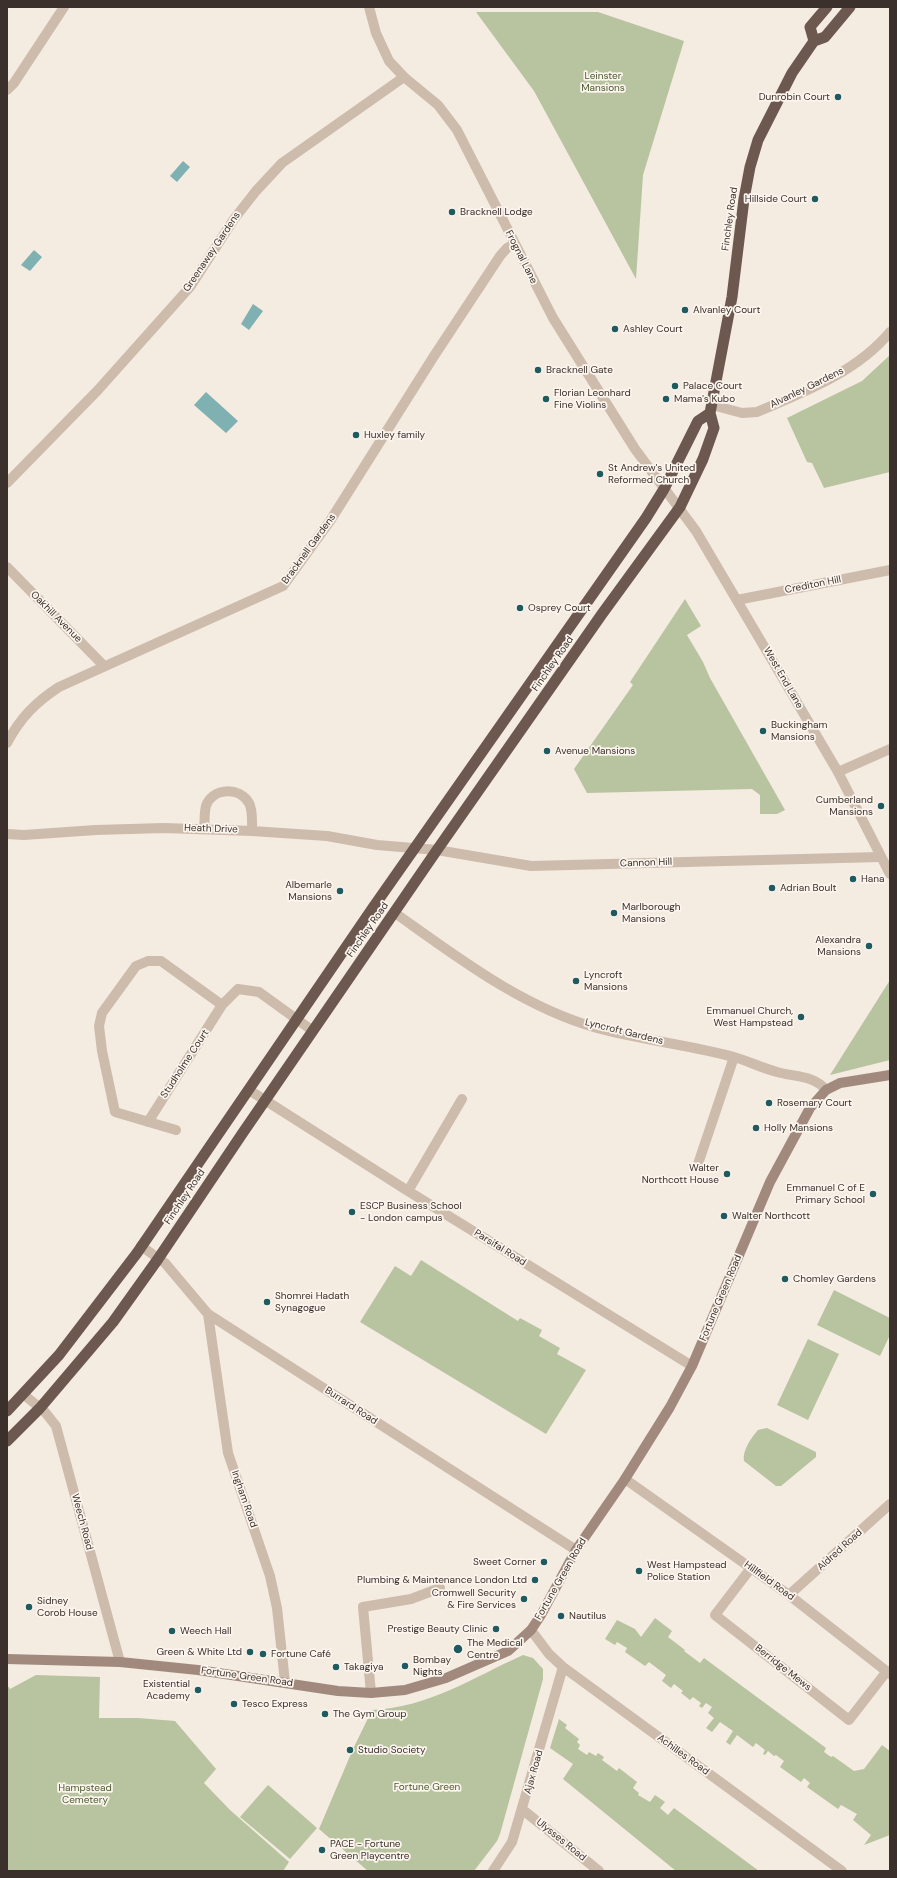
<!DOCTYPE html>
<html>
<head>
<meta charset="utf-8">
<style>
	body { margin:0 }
	#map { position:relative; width:897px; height:1878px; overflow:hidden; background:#f4ebe1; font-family:"DM Sans",sans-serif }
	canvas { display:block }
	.frame { position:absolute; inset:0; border:8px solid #3b302b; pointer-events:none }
</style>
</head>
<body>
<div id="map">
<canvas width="897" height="1878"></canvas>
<div class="frame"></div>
</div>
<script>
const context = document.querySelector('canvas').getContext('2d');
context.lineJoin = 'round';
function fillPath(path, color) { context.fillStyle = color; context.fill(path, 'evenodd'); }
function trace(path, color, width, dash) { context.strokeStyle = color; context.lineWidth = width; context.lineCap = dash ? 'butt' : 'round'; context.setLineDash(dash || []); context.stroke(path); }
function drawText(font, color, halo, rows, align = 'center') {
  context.font = font + ' "DM Sans",sans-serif'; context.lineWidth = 3.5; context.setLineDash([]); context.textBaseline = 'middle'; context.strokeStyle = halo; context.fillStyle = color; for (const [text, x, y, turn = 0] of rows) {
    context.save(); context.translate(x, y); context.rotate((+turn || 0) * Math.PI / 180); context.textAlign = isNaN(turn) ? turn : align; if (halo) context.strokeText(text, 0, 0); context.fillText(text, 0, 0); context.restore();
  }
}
fillPath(new Path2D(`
	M 476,12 L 598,12 L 684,41 L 643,175 L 636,279 L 534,91 Z
	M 890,355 L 890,472 L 824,488 L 812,463 L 807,462 L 787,418 L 862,381 Z
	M 685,599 L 701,626 L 687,635 L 703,662 L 710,678 L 785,810 L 777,814 L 760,814 L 760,795 L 752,789 L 587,793 L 574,769 L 633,685 L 630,682 Z
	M 890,980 L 890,1060 L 830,1075 Z
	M 421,1260 L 518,1321 L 520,1318 L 542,1330 L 539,1336 L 560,1348 L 557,1354 L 586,1370 L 546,1434 L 360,1322 L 395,1266 L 411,1276 Z
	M 834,1290 L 890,1318 L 890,1335 L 880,1356 L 817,1325 Z
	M 808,1339 L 839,1354 L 808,1420 L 777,1405 Z
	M 767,1428 L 816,1452 L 816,1457 L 781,1486 L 776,1486 L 744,1461 C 742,1451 751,1438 758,1430 Z
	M 655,1618 L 672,1631 L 668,1637 L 685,1650 L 684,1651 L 700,1663 L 704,1658 L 826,1748 L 824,1752 L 831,1757 L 833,1756 L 854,1771 L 864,1769 L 882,1745 L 890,1751 L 890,1835 L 864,1845 L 871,1835 L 853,1820 L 857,1814 L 841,1805 L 838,1809 L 807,1787 L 810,1783 L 804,1778 L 801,1782 L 780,1767 L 784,1761 L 776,1755 L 774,1756 L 768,1751 L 765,1755 L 763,1754 L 765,1750 L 756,1743 L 753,1747 L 737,1735 L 730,1745 L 726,1742 L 733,1731 L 720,1722 L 712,1732 L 706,1728 L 714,1718 L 708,1713 L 712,1707 L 706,1703 L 702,1708 L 699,1706 L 701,1703 L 693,1697 L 690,1700 L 681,1693 L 683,1691 L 674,1684 L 671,1688 L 662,1681 L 666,1675 L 649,1662 L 645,1666 L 625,1652 L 627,1648 L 617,1642 L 615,1645 L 605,1639 L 617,1620 L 635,1629 L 641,1637 Z
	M 523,1655 L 533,1658 L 543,1669 L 543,1679 L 500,1834 L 497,1841 L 474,1871 L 368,1871 L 319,1829 L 353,1749 L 372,1710 C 430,1707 472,1678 523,1655 Z
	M 36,1675 L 100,1677 L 99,1718 L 138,1718 L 175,1721 L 216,1769 L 204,1783 L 230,1810 L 289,1862 L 283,1871 L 7,1871 L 7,1685 L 10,1689 Z
	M 559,1719 L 567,1725 L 565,1728 L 579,1739 L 577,1742 L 580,1745 L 578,1749 L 587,1755 L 589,1752 L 596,1756 L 598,1753 L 604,1757 L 602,1760 L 617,1771 L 619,1768 L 637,1782 L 633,1788 L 639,1793 L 638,1795 L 650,1802 L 655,1795 L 665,1802 L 660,1808 L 668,1815 L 674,1808 L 759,1871 L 676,1871 L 563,1779 L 573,1764 L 550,1748 Z
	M 268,1785 L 317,1828 L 290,1859 L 240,1817 Z`), '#b8c4a0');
fillPath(new Path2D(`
	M 183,161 L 190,167 L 177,182 L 170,176 Z
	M 34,250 L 42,257 L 30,271 L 21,265 Z
	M 253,304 L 263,311 L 249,330 L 241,324 Z
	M 206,392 L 238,421 L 226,433 L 194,405 Z`), '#7fb0b2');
trace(new Path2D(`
	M 7,90 L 14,83 L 64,7
	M 712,405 L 742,413 L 757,412 C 804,392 857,372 890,332
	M 7,483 L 98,390 L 190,287 L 234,219 L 256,191 L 282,163 L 404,77
	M 7,567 L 104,666
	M 737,600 L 890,570
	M 7,743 C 20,718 36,702 59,687 L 283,586 L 330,521 L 434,356 L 500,256 L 507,248 L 514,244
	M 838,772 L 890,749
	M 204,829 C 205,822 204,813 206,806 C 212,788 239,786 249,803 C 253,810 252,822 252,831
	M 7,834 L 24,835 L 96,830 L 164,828 L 252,831 L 327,836 L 377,845 L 437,850 L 531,866 L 880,857
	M 395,913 C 457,957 522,1007 597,1028 C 642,1040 689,1045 734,1057 C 748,1061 762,1068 777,1072 C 794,1077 814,1075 826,1090
	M 249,1090 L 408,1191 L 692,1366
	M 148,1122 L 222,1005 L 238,989 L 259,992 L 313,1031
	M 176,1130 L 115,1112 L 102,1051 L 99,1026 L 102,1013 L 136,966 L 148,961 L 161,961 L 222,1005
	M 697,1167 L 734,1057
	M 408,1191 L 462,1099
	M 141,1246 L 165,1263 L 208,1314 L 576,1550
	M 208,1314 L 228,1453 L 270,1576 L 277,1608 L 285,1682
	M 23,1394 L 45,1412 L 56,1426 L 120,1662
	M 625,1479 L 789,1595 L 890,1674
	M 751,1568 L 715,1615 L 849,1720 L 887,1671
	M 789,1595 L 890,1504
	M 531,1630 L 549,1654 L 563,1667 L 842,1871
	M 371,1693 L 363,1607 L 411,1599 L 440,1588
	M 523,1810 L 599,1871
	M 493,1871 L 512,1842 L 563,1667`), '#cdbbac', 10);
trace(new Path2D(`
	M 369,7 L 376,33 L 389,61 L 404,77 L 438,105 L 457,130 L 553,318 L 635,449 L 696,531 L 838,772 L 890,874`), '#cdbbac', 10);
trace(new Path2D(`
	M 7,1659 L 120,1662 L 198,1670 L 338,1691 L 371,1693 L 405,1690 L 446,1678 L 508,1651 L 531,1630 L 541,1615 L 576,1550 L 625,1479 L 670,1407 L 692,1366 L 770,1182 L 810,1108 L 826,1090 L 840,1083 L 890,1075`), '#a18a7d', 10);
trace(new Path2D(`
	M 814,41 L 810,27 L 827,7
	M 7,1411 L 59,1355 L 137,1253 L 372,909 L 646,518 L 664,489 L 698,421 L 710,413
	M 7,1441 L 40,1408 L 113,1322 L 158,1259 L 242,1134 L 437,850 L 602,614 L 680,507 L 703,459 L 714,428 L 710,413 L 732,297 L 744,199 L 750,167 L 758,140 L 792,73 L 814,41 L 825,37 L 850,7`), '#6c584f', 11);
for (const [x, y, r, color] of [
	[838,97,4,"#1f5a5e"],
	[815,199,4,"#1f5a5e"],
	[452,212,4,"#1f5a5e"],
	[685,310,4,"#1f5a5e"],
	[615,329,4,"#1f5a5e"],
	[538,370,4,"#1f5a5e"],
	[675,386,4,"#1f5a5e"],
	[546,399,4,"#1f5a5e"],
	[666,399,4,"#1f5a5e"],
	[356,435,4,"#1f5a5e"],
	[600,474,4,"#1f5a5e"],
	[520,608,4,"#1f5a5e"],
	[763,731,4,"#1f5a5e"],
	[547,751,4,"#1f5a5e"],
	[881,806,4,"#1f5a5e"],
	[853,879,4,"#1f5a5e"],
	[772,888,4,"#1f5a5e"],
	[340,891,4,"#1f5a5e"],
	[614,913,4,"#1f5a5e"],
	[869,946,4,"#1f5a5e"],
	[576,981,4,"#1f5a5e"],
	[801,1017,4,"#1f5a5e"],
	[769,1103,4,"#1f5a5e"],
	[756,1128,4,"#1f5a5e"],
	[727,1174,4,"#1f5a5e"],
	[873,1194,4,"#1f5a5e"],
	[352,1212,4,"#1f5a5e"],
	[724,1216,4,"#1f5a5e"],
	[785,1279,4,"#1f5a5e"],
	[267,1302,4,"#1f5a5e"],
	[544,1562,4,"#1f5a5e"],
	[639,1571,4,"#1f5a5e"],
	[535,1580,4,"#1f5a5e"],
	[524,1599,4,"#1f5a5e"],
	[29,1607,4,"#1f5a5e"],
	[561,1616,4,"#1f5a5e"],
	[496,1629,4,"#1f5a5e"],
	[172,1631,4,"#1f5a5e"],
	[458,1649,5,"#1f5a5e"],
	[250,1652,4,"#1f5a5e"],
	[263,1654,4,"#1f5a5e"],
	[405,1666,4,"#1f5a5e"],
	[336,1667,4,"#1f5a5e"],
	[198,1690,4,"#1f5a5e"],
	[234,1704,4,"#1f5a5e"],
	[325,1714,4,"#1f5a5e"],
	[350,1750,4,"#1f5a5e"],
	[322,1850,4,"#1f5a5e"]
]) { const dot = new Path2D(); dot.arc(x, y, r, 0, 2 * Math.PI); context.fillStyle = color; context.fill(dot); trace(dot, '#fbf5ee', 1.5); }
drawText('10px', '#4a5a2e', '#fbf5ee', [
	["Leinster",603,76],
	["Mansions",603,88],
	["Fortune Green",427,1787],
	["Hampstead",85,1788],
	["Cemetery",85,1800]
]);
drawText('10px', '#3b302b', '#fbf5ee', [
	["Dunrobin Court",830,97,"right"],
	["Hillside Court",807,199,"right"],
	["Bracknell Lodge",460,212],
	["Alvanley Court",693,310],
	["Ashley Court",623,329],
	["Bracknell Gate",546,370],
	["Palace Court",683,386],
	["Florian Leonhard",554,393],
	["Fine Violins",554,405],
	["Mama's Kubo",674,399],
	["Huxley family",364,435],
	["St Andrew's United",608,468],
	["Reformed Church",608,480],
	["Osprey Court",528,608],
	["Buckingham",771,725],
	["Mansions",771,737],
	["Avenue Mansions",555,751],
	["Cumberland",873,800,"right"],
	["Mansions",873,812,"right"],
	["Hana",861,879],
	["Albemarle",332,885,"right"],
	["Mansions",332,897,"right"],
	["Adrian Boult",780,888],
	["Marlborough",622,907],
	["Mansions",622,919],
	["Alexandra",861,940,"right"],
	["Mansions",861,952,"right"],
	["Lyncroft",584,975],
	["Mansions",584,987],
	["Emmanuel Church,",793,1011,"right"],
	["West Hampstead",793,1023,"right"],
	["Rosemary Court",777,1103],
	["Holly Mansions",764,1128],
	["Walter",719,1168,"right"],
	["Northcott House",719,1180,"right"],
	["Emmanuel C of E",865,1188,"right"],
	["Primary School",865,1200,"right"],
	["ESCP Business School",360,1206],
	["- London campus",360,1218],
	["Walter Northcott",732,1216],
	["Chomley Gardens",793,1279],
	["Shomrei Hadath",275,1296],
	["Synagogue",275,1308],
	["Sweet Corner",536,1562,"right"],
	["West Hampstead",647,1565],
	["Police Station",647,1577],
	["Plumbing & Maintenance London Ltd",527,1580,"right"],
	["Cromwell Security",516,1593,"right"],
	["& Fire Services",516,1605,"right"],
	["Sidney",37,1601],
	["Corob House",37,1613],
	["Nautilus",569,1616],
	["Prestige Beauty Clinic",488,1629,"right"],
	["Weech Hall",180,1631],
	["The Medical",467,1643],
	["Centre",467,1655],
	["Green & White Ltd",242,1652,"right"],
	["Fortune Café",271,1654],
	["Bombay",413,1660],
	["Nights",413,1672],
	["Takagiya",344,1667],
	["Existential",190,1684,"right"],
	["Academy",190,1696,"right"],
	["Tesco Express",242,1704],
	["The Gym Group",333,1714],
	["Studio Society",358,1750],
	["PACE - Fortune",330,1844],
	["Green Playcentre",330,1856]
], 'left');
drawText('10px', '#3b302b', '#fbf5ee', [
	["Finchley Road",730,219,-82],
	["Greenaway Gardens",212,252,-56],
	["Frognal Lane",521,257,63],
	["Alvanley Gardens",807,388,-26],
	["Bracknell Gardens",309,549,-54],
	["Crediton Hill",813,585,-11],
	["Oakhill Avenue",56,617,45],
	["Finchley Road",553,664,-55],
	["West End Lane",783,678,60],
	["Heath Drive",211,829,2],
	["Cannon Hill",646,863,-2],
	["Finchley Road",368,930,-55],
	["Lyncroft Gardens",624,1032,14],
	["Studholme Court",185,1064,-57],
	["Finchley Road",185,1197,-56],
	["Parsifal Road",500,1248,32],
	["Fortune Green Road",721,1298,-67],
	["Burrard Road",351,1406,33],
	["Ingham Road",244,1499,71],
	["Weech Road",82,1522,75],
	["Aldred Road",840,1550,-42],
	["Fortune Green Road",561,1579,-60],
	["Hillfield Road",769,1581,36],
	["Berridge Mews",783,1668,38],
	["Fortune Green Road",247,1677,8],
	["Achilles Road",683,1755,36],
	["Ajax Road",534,1772,-74],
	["Ulysses Road",561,1840,39]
]);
</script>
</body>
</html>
